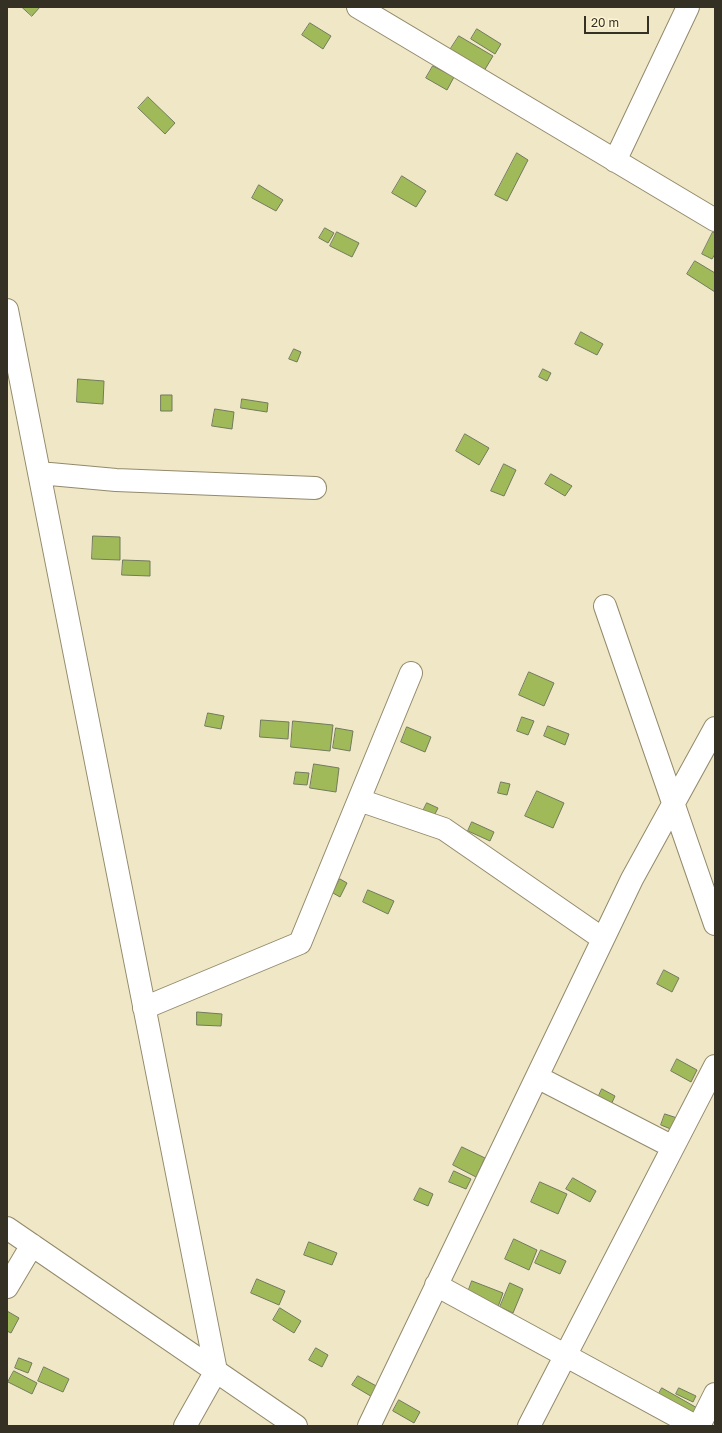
<!DOCTYPE html>
<html>
<head>
<meta charset="utf-8">
<style>
	body { margin:0 }
	#map { position:relative; width:722px; height:1433px; overflow:hidden; background:#f0e7c6; font-family:"Golos Text",sans-serif }
	canvas { display:block }
	.frame { position:absolute; inset:0; border:8px solid #343124; pointer-events:none }
	.scale { position:absolute; left:584px; top:16px; width:65px; height:18px; box-sizing:border-box; border:2px solid #343124; border-top:0; padding-left:5px; font-size:12px; line-height:14px; white-space:nowrap; color:#343124; -webkit-text-stroke:3px #fdf4d3; paint-order:stroke }
</style>
</head>
<body>
<div id="map">
<canvas width="722" height="1433"></canvas>
<div class="frame"></div>
<div class="scale">20 m</div>
</div>
<script>
const context = document.querySelector('canvas').getContext('2d');
context.lineJoin = 'round';
function fillPath(path, color) { context.fillStyle = color; context.fill(path, 'evenodd'); }
function trace(path, color, width, dash) { context.strokeStyle = color; context.lineWidth = width; context.lineCap = dash ? 'butt' : 'round'; context.setLineDash(dash || []); context.stroke(path); }
const building = new Path2D(`
	M 22,7 L 40,7 L 32,16 Z
	M 310,23 L 331,36 L 323,49 L 302,35 Z
	M 477,29 L 501,44 L 495,54 L 471,39 Z
	M 459,36 L 493,56 L 481,76 L 446,56 Z
	M 433,66 L 454,77 L 447,90 L 426,78 Z
	M 148,97 L 175,123 L 165,134 L 138,108 Z
	M 517,153 L 528,160 L 507,201 L 495,195 Z
	M 402,176 L 426,191 L 416,207 L 392,193 Z
	M 259,185 L 283,200 L 276,211 L 252,198 Z
	M 325,228 L 334,233 L 328,243 L 319,238 Z
	M 337,232 L 359,243 L 352,257 L 330,246 Z
	M 713,232 L 715,233 L 715,254 L 712,259 L 702,254 Z
	M 695,261 L 715,273 L 715,292 L 687,274 Z
	M 581,332 L 603,344 L 597,355 L 575,344 Z
	M 294,349 L 301,352 L 297,362 L 289,359 Z
	M 543,369 L 551,373 L 547,381 L 539,377 Z
	M 78,379 L 104,381 L 103,404 L 77,402 Z
	M 161,395 L 172,395 L 172,411 L 161,411 Z
	M 242,399 L 268,403 L 267,412 L 241,408 Z
	M 215,409 L 234,412 L 232,429 L 212,426 Z
	M 465,434 L 489,448 L 479,465 L 456,451 Z
	M 504,464 L 516,470 L 504,496 L 491,491 Z
	M 551,474 L 572,486 L 565,496 L 545,484 Z
	M 93,536 L 120,537 L 120,560 L 92,559 Z
	M 123,560 L 150,561 L 150,576 L 122,575 Z
	M 529,672 L 554,683 L 544,706 L 519,695 Z
	M 208,713 L 224,716 L 221,729 L 205,726 Z
	M 522,717 L 534,721 L 528,735 L 517,731 Z
	M 261,720 L 289,722 L 288,739 L 260,737 Z
	M 293,721 L 333,725 L 330,751 L 291,747 Z
	M 548,726 L 569,734 L 565,745 L 544,736 Z
	M 407,727 L 431,737 L 425,752 L 401,742 Z
	M 336,728 L 353,731 L 350,751 L 333,748 Z
	M 314,764 L 339,768 L 336,792 L 310,788 Z
	M 296,772 L 309,773 L 307,785 L 294,784 Z
	M 501,782 L 510,784 L 507,795 L 498,793 Z
	M 537,791 L 564,803 L 553,828 L 525,816 Z
	M 427,803 L 438,808 L 434,816 L 423,811 Z
	M 472,822 L 494,832 L 490,841 L 468,831 Z
	M 340,879 L 347,883 L 340,897 L 333,893 Z
	M 368,890 L 394,901 L 388,914 L 363,902 Z
	M 664,970 L 679,978 L 672,992 L 657,984 Z
	M 197,1012 L 222,1014 L 221,1026 L 197,1025 Z
	M 677,1059 L 697,1070 L 691,1082 L 671,1071 Z
	M 602,1089 L 615,1096 L 610,1107 L 597,1100 Z
	M 665,1114 L 677,1118 L 673,1130 L 661,1125 Z
	M 462,1147 L 485,1158 L 476,1177 L 453,1165 Z
	M 454,1171 L 471,1179 L 466,1189 L 449,1182 Z
	M 573,1178 L 596,1191 L 590,1202 L 566,1189 Z
	M 540,1182 L 567,1194 L 558,1214 L 531,1202 Z
	M 420,1188 L 433,1194 L 428,1206 L 414,1200 Z
	M 514,1239 L 537,1250 L 529,1270 L 505,1259 Z
	M 309,1242 L 337,1253 L 332,1265 L 304,1255 Z
	M 541,1250 L 566,1261 L 560,1274 L 535,1263 Z
	M 257,1279 L 285,1291 L 279,1305 L 251,1293 Z
	M 472,1281 L 503,1293 L 498,1307 L 467,1295 Z
	M 510,1283 L 523,1289 L 513,1313 L 500,1307 Z
	M 280,1308 L 301,1321 L 294,1333 L 273,1320 Z
	M 7,1311 L 19,1318 L 11,1333 L 7,1331 Z
	M 316,1348 L 328,1355 L 322,1367 L 309,1360 Z
	M 19,1358 L 32,1363 L 28,1373 L 15,1368 Z
	M 44,1367 L 69,1379 L 63,1392 L 38,1381 Z
	M 14,1371 L 37,1383 L 32,1394 L 8,1382 Z
	M 358,1376 L 380,1388 L 374,1398 L 352,1385 Z
	M 662,1388 L 699,1409 L 693,1419 L 656,1399 Z
	M 679,1388 L 696,1396 L 693,1402 L 676,1394 Z
	M 399,1400 L 420,1412 L 414,1423 L 393,1411 Z`);
fillPath(building, '#a0ba5a');
trace(building, '#717a5d', 1);
const minor = new Path2D(`
	M 358,7 L 715,220
	M 615,161 L 688,7
	M 7,310 L 216,1371 L 185,1426
	M 39,473 L 116,480 L 315,488
	M 605,606 L 715,924
	M 359,800 L 444,829 L 603,939
	M 144,1008 L 300,943 L 411,673
	M 537,1077 L 673,1147
	M 7,1228 L 296,1426
	M 436,1285 L 695,1426
	M 7,1287 L 32,1245
	M 369,1426 L 632,879 L 715,728
	M 529,1426 L 715,1066
	M 699,1426 L 715,1394`);
trace(minor, '#938a6c', 24);
trace(minor, '#fff', 22);
</script>
</body>
</html>
